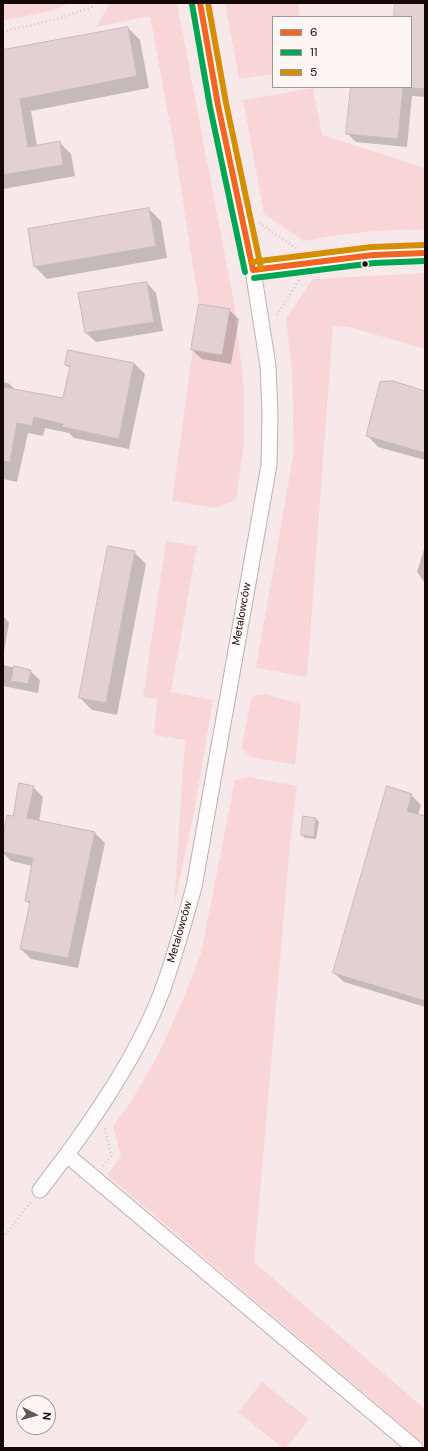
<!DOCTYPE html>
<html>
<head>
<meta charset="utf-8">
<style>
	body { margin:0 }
	#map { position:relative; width:428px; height:1451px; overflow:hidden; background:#f7e9ea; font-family:"DM Sans",sans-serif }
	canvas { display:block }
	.frame { position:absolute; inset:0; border:4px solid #150809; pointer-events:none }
	.legend { position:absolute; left:272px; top:16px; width:140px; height:72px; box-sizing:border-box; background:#fef5f5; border:1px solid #a19697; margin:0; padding:5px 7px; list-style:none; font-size:12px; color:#150809 }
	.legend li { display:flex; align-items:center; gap:8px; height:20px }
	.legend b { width:20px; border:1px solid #a19697 }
	.north { position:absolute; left:16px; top:1395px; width:40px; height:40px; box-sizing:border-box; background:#fef5f5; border:1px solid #a19697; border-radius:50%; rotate:96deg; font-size:11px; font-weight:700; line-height:16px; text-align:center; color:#150809 }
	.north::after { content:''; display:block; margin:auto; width:14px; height:18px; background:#645758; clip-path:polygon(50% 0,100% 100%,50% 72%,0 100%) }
</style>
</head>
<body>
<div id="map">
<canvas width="428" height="1451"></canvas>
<div class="frame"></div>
<ul class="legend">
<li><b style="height:5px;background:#f26522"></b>6</li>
<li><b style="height:5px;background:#00a651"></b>11</li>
<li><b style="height:5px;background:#d58e01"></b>5</li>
</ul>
<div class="north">N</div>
</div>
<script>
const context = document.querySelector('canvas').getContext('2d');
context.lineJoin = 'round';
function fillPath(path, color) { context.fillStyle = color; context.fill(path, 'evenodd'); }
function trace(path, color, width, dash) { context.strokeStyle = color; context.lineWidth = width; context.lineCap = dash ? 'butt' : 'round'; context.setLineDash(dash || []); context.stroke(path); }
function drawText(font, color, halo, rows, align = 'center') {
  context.font = font + ' "DM Sans",sans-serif'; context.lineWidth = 3; context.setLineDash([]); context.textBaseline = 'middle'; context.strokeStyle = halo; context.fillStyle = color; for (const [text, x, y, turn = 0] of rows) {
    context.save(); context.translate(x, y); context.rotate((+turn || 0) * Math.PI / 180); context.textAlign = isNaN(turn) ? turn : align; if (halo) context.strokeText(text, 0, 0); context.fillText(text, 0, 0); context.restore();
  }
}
fillPath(new Path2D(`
	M 3,3 L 69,3 L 55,10 L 3,21 Z
	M 110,3 L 177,3 L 234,303 L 244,388 L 244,443 L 236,500 L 215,508 L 172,501 L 199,304 L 176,157 L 150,16 L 96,27 Z
	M 225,3 L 298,3 L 300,17 L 273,17 L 273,74 L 239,79 Z
	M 313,88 L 322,135 L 425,168 L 425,230 C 381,229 347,233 304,241 L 264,214 L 243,100 Z
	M 425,273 L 425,349 L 349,327 L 333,326 L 307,677 L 256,668 L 294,451 L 292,373 L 286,318 L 313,279 Z
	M 166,541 L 197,546 L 171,692 L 213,700 L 194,813 L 174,905 L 185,740 L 154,735 L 157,699 L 143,697 Z
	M 265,694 L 301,704 L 295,765 L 252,757 L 241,749 L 252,696 Z
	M 249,777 L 297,786 L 290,844 L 254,1262 L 425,1409 L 425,1445 L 107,1175 L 121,1156 L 113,1127 L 135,1095 L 159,1053 L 183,1000 L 201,953 L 235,780 Z
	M 262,1382 L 309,1419 L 286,1448 L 283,1448 L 238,1412 Z`), '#f8d6d8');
fillPath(new Path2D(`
	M 396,3 L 425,3 L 425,97 L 412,96 L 407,147 L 356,142 L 347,133 L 388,87 L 411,87 L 411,17 L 395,17 Z
	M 128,28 L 140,40 L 149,88 L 31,111 L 37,146 L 59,142 L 71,154 L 75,176 L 3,189 L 3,51 Z
	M 149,209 L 161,221 L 167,258 L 47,279 L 35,267 Z
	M 147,283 L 156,293 L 163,331 L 96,342 L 86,333 Z
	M 229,310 L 239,319 L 231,364 L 202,359 L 192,350 Z
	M 134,363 L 145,374 L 129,449 L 74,438 L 69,433 L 45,428 L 43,436 L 28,433 L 17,482 L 3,479 L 3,382 L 8,383 L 16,390 L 64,399 L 71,369 L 66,365 Z
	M 425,393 L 425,460 L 378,447 L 367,435 Z
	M 425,546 L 425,583 L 417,572 Z
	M 134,552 L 146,564 L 117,715 L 92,710 L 80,698 Z
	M 3,616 L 9,623 L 3,657 Z
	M 3,665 L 30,671 L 40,680 L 38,693 L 3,686 Z
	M 33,787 L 43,797 L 39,822 L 95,833 L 105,843 L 78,968 L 31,959 L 21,949 L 31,905 L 26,901 L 33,866 L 11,861 L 3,853 L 3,841 L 14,817 Z
	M 411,795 L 421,805 L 418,815 L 425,817 L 425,1007 L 344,982 L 334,973 Z
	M 316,819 L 319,822 L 316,839 L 305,838 L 302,835 Z`), '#0003');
const building = new Path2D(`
	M 395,3 L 425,3 L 425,89 L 411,88 L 411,17 L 394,17 Z
	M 128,27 L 137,76 L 20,99 L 28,147 L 60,141 L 63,165 L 3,175 L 3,50 Z
	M 351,87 L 403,87 L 398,139 L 346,134 Z
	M 149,208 L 156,246 L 34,267 L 28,229 Z
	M 147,282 L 154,322 L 85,333 L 78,293 Z
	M 199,304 L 230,309 L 222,355 L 191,350 Z
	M 68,350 L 134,363 L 119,439 L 62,427 L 63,424 L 34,417 L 32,426 L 17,423 L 10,462 L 3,461 L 3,387 L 63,398 L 70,366 L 65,365 Z
	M 393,381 L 425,391 L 425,453 L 366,436 L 380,382 Z
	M 108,546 L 135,551 L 106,703 L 79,698 Z
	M 14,666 L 31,670 L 28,684 L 11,681 Z
	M 19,783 L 34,786 L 27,818 L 95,832 L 68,958 L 20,949 L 30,902 L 25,901 L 33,858 L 3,852 L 3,836 L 7,815 L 13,816 Z
	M 387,786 L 412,794 L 407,811 L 425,816 L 425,1001 L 333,973 Z
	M 303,816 L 316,818 L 314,837 L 301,835 Z`);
fillPath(building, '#e2d0d2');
trace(building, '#c7baba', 1);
const street = new Path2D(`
	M 253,270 L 373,255 L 425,253
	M 67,1155 L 415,1448
	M 40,1190 C 85,1132 134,1063 161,994 C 174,959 184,923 194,887 L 269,465 L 270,414 L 268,366 L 253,270 L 218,105 L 200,3`);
trace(street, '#beb0b1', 17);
trace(new Path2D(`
	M 3,32 L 56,19 L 92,7 L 93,3
	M 259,223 L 296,248
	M 277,315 L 299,280
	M 103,1166 L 111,1156 L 105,1128
	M 3,1238 L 31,1202`), '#d0cccc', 2.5, [1, 3]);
trace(street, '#fefcfc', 15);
trace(new Path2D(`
	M 200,3 L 218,105 L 253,270
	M 253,270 L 373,255 L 425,253`), '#f26522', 6);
trace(new Path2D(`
	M 192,4 L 210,107 L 245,272
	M 254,278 L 374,263 L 425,261`), '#00a651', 6);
trace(new Path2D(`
	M 208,3 L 226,103 L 261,268
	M 252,262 L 372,247 L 425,245`), '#d58e01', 6);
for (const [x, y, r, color] of [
	[365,264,3.5,"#150809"]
]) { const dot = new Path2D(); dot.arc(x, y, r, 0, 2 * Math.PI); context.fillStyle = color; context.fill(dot); trace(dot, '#fef5f5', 1.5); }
drawText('11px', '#150809', '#fef5f5', [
	["Metalowców",242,614,-80],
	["Metalowców",180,932,-74]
]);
</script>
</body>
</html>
